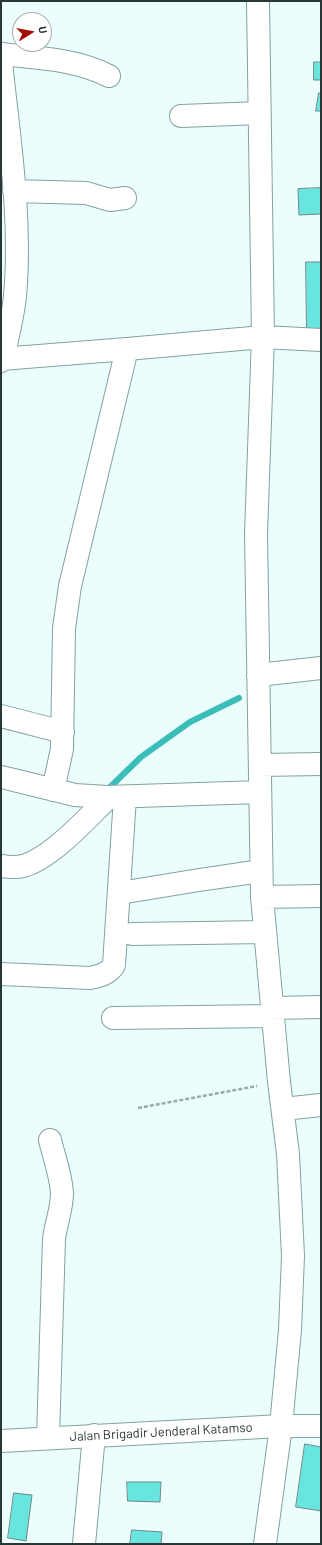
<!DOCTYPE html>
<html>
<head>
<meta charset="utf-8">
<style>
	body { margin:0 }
	#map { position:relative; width:322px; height:1545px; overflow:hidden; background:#ebfefd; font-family:Barlow,sans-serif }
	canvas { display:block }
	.frame { position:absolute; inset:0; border:2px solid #293635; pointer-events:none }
	.north { position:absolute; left:12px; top:12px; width:40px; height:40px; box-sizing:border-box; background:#fff; border:1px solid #a9afae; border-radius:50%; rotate:79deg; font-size:11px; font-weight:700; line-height:16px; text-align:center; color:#293635 }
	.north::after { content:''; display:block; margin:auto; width:14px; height:18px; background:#a30d00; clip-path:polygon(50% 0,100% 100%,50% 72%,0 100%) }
</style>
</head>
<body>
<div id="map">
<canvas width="322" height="1545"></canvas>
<div class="frame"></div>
<div class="north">U</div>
</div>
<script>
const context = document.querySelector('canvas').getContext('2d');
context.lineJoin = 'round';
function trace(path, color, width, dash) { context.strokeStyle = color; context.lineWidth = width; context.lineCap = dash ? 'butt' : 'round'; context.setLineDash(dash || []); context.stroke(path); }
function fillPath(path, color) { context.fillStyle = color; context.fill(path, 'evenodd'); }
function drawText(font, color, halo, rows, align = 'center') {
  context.font = font + ' Barlow,sans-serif'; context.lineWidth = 3; context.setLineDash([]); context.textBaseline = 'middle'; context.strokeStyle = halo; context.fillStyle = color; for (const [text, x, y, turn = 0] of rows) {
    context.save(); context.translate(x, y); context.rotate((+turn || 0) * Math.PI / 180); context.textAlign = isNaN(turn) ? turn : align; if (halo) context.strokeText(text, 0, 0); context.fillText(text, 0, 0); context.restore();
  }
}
trace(new Path2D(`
	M 105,792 L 141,757 L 190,722 L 239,698`), '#3bbeba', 6);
const building = new Path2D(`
	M 314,62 L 321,62 L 321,80 L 314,80 Z
	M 319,93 L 321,93 L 321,111 L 316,111 Z
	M 321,188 L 321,214 L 299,215 L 298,189 Z
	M 306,262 L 321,262 L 321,335 L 307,335 Z
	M 305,1444 L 321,1447 L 321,1511 L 296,1507 Z
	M 127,1482 L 161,1482 L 160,1502 L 128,1501 Z
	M 14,1493 L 32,1495 L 26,1541 L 8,1538 Z
	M 132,1530 L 162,1532 L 161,1544 L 130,1544 Z`);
fillPath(building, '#69e5df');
trace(building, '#6a8987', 1);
const minor = new Path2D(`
	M 258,1 L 263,337 L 256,534 L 262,897 L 279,1082 L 288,1154 L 293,1256 L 290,1330 L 281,1426 L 265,1544
	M 1,54 C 38,58 76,59 109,76
	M 1,62 C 9,139 22,218 15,296 C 13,317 7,338 3,359 L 1,361
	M 181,116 L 260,113
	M 14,191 L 86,193 L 110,200 L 125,198
	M 1,359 L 127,349 L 263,337 L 321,340
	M 258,675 L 321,668
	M 1,716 L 63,732
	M 260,765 L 321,764
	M 1,777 L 75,795 L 107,797 L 260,792
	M 53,790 L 62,749 L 64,628 L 70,586 L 127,349
	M 1,866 C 8,867 15,868 23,866 C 52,858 87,818 109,797
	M 120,893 L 199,880 L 261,871
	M 262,897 L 321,896
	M 132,934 L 265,932
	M 1,974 L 90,978 C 99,976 109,974 114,965 L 125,797
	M 272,1008 L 321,1007
	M 113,1018 L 273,1016
	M 283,1109 L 321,1105
	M 48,1438 L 54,1239 C 56,1223 62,1209 62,1193 C 61,1175 54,1157 50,1140
	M 84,1544 L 94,1435`);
const major = new Path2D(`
	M 1,1441 L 281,1426 L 321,1426`);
trace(minor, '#82a2a0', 24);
trace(major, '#82a2a0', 24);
trace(new Path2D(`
	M 138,1108 L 257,1086`), '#99aaa9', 2.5, [4, 2]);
trace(minor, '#fff', 22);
trace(major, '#fff', 22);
drawText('13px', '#293635', '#fff', [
	["Jalan Brigadir Jenderal Katamso",161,1432,-3]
]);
</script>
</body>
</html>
